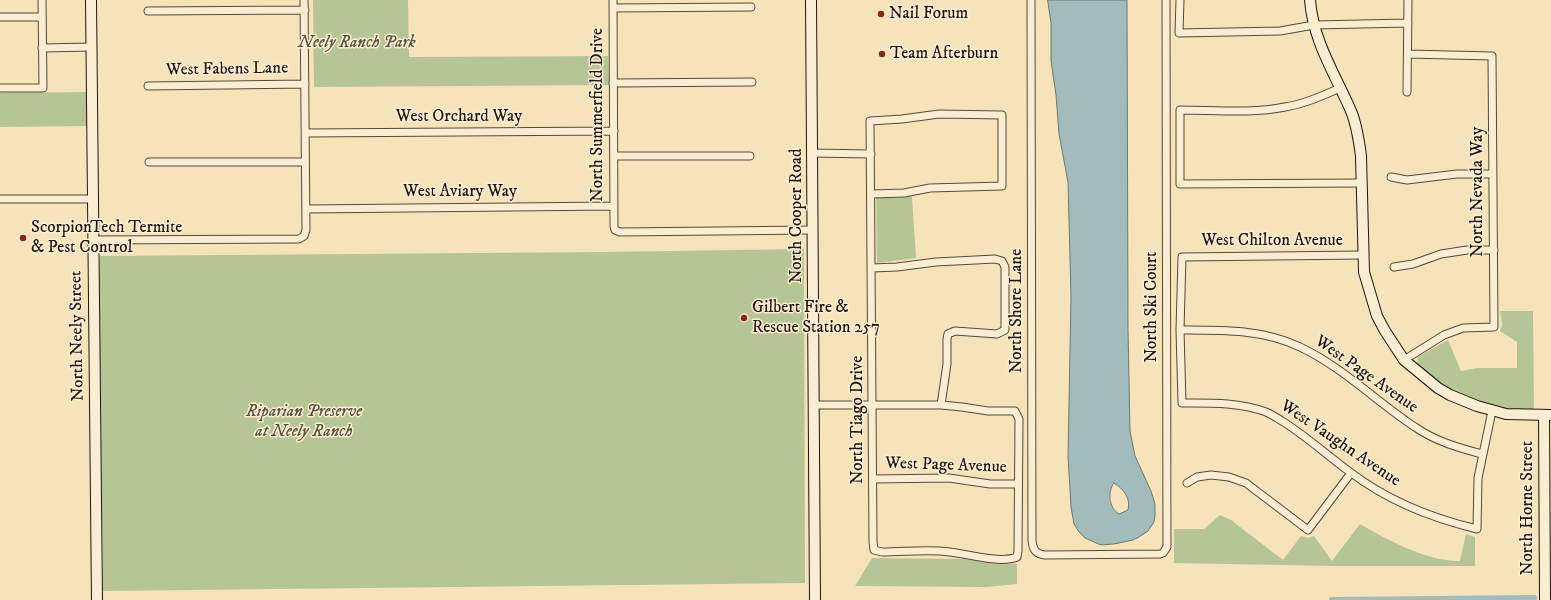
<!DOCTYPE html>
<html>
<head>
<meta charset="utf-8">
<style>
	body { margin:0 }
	canvas { display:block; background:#f7e3b9 }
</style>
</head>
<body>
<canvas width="1551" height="600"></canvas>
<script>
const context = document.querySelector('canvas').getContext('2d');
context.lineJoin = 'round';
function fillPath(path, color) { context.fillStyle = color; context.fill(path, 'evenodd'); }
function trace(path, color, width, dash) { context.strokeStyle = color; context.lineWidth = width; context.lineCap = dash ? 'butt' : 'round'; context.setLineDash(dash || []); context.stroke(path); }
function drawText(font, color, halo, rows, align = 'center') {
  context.font = font + ' "IM FELL DW Pica",serif'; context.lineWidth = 3; context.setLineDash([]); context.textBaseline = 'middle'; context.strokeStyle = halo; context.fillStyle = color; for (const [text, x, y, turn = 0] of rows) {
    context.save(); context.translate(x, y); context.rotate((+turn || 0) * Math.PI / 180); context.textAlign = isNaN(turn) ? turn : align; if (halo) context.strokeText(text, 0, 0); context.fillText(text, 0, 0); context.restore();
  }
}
fillPath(new Path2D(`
	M 313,0 L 408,0 L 409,57 L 608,56 L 609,85 L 314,87 Z
	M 86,92 L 87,126 L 0,127 L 0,93 Z
	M 912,197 L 916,258 L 877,263 L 876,198 Z
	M 804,249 L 805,583 L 103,591 L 99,279 L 100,256 L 604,252 Z
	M 1500,311 L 1533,311 L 1534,411 C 1524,410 1515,411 1506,409 C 1471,404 1443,386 1417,366 L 1418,357 L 1448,340 L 1461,371 L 1477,368 L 1517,368 L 1517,342 L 1500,331 L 1502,325 Z
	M 1220,515 L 1231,520 L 1283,560 L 1301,536 L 1308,538 L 1314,536 L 1332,561 L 1360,524 C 1387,540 1429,562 1460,561 L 1466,534 L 1475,537 L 1475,566 L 1333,566 L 1174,563 L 1174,529 L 1204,529 Z
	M 872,558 L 963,559 L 1017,564 L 1017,584 L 987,587 L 855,586 Z`), '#b6c595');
const water = new Path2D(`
	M 1048,0 L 1127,0 L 1128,328 L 1130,431 L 1135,456 L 1151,491 L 1155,504 L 1155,516 L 1154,522 L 1148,531 L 1139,537 L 1133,540 L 1114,544 L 1101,545 L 1085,538 L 1079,532 L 1074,524 L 1071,507 L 1068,456 L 1071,297 L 1068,182 L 1059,134 L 1056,95 L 1051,61 L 1051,23 ZM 1114,483 C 1124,489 1131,499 1128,510 L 1119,514 C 1109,508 1107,492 1114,483 Z`);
fillPath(water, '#a1bcba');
trace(water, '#6d7975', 1);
trace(new Path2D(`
	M 1332,600 L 1534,598`), '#a1bcba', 6);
const street = new Path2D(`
	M 613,0 L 614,226 L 615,230 L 620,232 L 813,230
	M 1031,0 L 1032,541 C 1033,550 1036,554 1045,555 L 1160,554 L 1163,553 L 1167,547 L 1166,0
	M 1180,0 L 1179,33 L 1280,31 L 1314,25 L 1408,23
	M 613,8 L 751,7
	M 148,11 L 305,10
	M 0,17 L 42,17
	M 42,48 L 92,47
	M 613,83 L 752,82
	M 148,86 L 305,84
	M 0,88 L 43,88 L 42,0
	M 1340,88 C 1322,96 1304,104 1285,107 C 1251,114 1214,110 1180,110 L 1180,184 L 1362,183
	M 1407,92 L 1408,0
	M 305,133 L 614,131
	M 812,153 L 871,154
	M 614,156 L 750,156
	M 149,162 L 305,162
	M 1391,177 L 1407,180 L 1457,174 L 1493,174
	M 0,199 L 93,199
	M 306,209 L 614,206
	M 93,240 L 299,239 L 304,236 L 306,230 L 304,0
	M 1363,255 L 1182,257 L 1180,330 L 1182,403 C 1210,403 1238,402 1266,412 C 1271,414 1277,418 1282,421 C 1306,436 1327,455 1350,472 C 1388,501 1431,518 1477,529 L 1478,478 L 1492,411
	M 1394,267 L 1413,264 L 1441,254 L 1467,250 L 1494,250
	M 872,268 L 897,267 L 936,262 L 995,259 L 1002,261 L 1005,267 L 1005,330 L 997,334 L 955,331 L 948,334 L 947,339 L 947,364 L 941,405
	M 1180,330 C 1221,330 1262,329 1300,347 C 1341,366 1377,402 1415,427 C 1435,441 1459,448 1482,454
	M 1404,360 L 1444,335 L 1463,328 L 1494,327 L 1492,56 L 1408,54
	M 813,405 L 941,405 L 962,407 L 988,411 L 1015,411 L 1019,419 L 1018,551 L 1017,557 C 1000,564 968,554 950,552 C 928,549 905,552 882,552 L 874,550 L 873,542 L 870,121 L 902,119 L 939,114 L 1002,115 L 1002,186 L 930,188 L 904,193 L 872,194
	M 873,479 L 949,478 L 990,484 L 1018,484
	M 1187,483 L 1197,477 L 1211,475 L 1229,477 L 1246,483 L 1308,530 L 1351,473`);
const secondary = new Path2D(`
	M 91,0 L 97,600
	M 811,0 L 815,600
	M 1310,0 C 1313,41 1335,74 1351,111 C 1357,125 1359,141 1361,156 L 1364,272 L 1377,316 L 1385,331 L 1404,360 L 1438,388 L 1450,395 L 1477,406 L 1506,414 L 1551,415
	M 1544,415 L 1545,600`);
trace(street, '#564839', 9);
trace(secondary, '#20150e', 12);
trace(street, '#faedd2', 7);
trace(secondary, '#faedd2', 10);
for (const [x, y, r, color] of [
	[881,14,4,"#8f2418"],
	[882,54,4,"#8f2418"],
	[23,238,4,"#8f2418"],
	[744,318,4,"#8f2418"]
]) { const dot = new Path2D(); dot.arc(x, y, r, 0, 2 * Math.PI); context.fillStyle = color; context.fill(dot); trace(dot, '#faedd2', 1.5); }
drawText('17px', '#20150e', '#faedd2', [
	["Nail Forum",889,14],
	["Team Afterburn",890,54],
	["ScorpionTech Termite",31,228],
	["& Pest Control",31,248],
	["Gilbert Fire &",752,308],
	["Rescue Station 257",752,328]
], 'left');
drawText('italic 17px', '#54533d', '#faedd2', [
	["Neely Ranch Park",357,43],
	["Riparian Preserve",304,412],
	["at Neely Ranch",304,432]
]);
drawText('17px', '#20150e', '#faedd2', [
	["West Fabens Lane",227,70,-1],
	["North Summerfield Drive",598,115,-90],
	["West Orchard Way",459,117],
	["West Aviary Way",460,192],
	["North Nevada Way",1478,192,-90],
	["North Cooper Road",797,216,-90],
	["West Chilton Avenue",1272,241],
	["North Ski Court",1152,307,-90],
	["North Shore Lane",1017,311,-90],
	["North Neely Street",78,336,-91],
	["West Page Avenue",1366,375,35],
	["North Tiago Drive",858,420,-90],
	["West Vaughn Avenue",1340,444,34],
	["West Page Avenue",946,466,2],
	["North Horne Street",1528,508,-90]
]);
</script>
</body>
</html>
